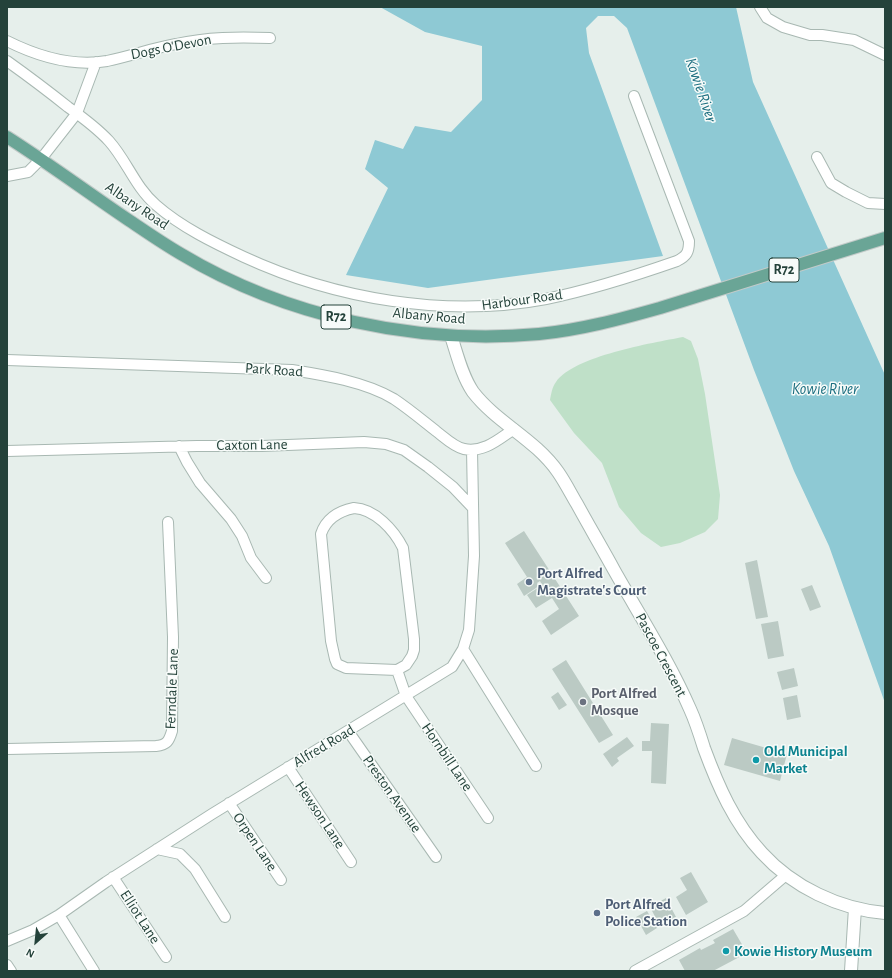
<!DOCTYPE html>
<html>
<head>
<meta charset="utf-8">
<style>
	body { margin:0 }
	#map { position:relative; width:892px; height:978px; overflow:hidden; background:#e6efeb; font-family:"Alegreya Sans",sans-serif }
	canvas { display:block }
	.frame { position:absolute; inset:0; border:8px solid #24423a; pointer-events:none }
	.north { position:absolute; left:16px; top:922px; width:40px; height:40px; -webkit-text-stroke:3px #f7fbf9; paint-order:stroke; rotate:207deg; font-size:11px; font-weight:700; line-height:16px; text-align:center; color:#24423a }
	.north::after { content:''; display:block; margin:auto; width:14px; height:18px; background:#24423a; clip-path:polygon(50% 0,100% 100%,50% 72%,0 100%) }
</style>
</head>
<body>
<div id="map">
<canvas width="892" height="978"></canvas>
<div class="frame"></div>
<div class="north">N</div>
</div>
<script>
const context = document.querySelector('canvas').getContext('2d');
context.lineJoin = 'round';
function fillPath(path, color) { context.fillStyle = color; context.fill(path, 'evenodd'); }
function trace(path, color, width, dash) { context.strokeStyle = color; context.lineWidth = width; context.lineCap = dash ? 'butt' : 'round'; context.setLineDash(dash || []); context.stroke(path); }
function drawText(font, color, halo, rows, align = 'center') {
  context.font = font + ' "Alegreya Sans",sans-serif'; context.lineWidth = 3; context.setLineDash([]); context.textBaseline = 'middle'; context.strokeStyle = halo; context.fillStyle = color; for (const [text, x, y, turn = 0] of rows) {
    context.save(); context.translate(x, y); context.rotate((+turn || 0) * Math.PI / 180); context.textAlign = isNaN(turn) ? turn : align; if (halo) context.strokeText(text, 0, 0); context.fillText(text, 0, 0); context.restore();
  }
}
fillPath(new Path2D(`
	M 683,337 L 691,341 L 698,359 L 705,394 L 720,495 L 718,519 L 705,532 L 680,543 L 661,547 L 641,533 L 619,507 L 602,463 L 574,433 L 550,400 C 551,395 552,387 556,382 C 574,356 652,343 683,337 Z`), '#bfe0c8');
fillPath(new Path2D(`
	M 380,7 L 736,7 L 753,82 L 885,375 L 885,703 L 829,546 L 794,471 L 754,370 L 627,28 L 614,16 L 598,16 L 586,28 L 589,53 L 663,256 L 428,288 L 346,275 L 388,188 L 365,169 L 375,140 L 403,149 L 415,126 L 451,132 L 482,100 L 482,46 L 425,32 Z`), '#8ec9d4');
fillPath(new Path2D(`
	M 524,531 L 579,616 L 551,635 L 542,621 L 559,609 L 552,598 L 536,608 L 527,595 L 542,585 L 540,581 L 537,583 L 539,586 L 524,596 L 517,584 L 527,577 L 505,543 Z
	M 757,560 L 768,617 L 756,619 L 745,563 Z
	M 812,585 L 821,607 L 810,611 L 801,589 Z
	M 778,621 L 784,656 L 768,659 L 761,624 Z
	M 566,660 L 613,735 L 599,743 L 552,669 Z
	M 794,668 L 798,686 L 782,690 L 777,672 Z
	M 558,692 L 567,705 L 559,710 L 551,697 Z
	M 797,695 L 801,717 L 787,720 L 783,698 Z
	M 651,723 L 669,724 L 666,784 L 651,783 L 652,751 L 642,751 L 642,741 L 650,741 Z
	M 627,737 L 634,746 L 617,758 L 619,761 L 612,767 L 603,754 Z
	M 732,738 L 787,754 L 780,781 L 724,765 Z
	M 691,872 L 708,902 L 686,915 L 676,897 L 687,890 L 680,878 Z
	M 666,898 L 676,917 L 660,926 L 650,907 Z
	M 647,911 L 657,928 L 646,935 L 636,917 Z
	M 733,929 L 747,953 L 713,971 L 685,971 L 679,960 L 700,948 L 701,950 L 715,943 L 713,940 Z`), '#bbcac4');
const minor = new Path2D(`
	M 760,7 L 767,18 L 783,27 L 810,35 L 822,35 L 854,40 L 885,55
	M 7,41 C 39,57 72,67 107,61 C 131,56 153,48 176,44 C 208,37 237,37 270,38
	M 7,61 C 28,76 48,91 68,107 C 82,117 97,128 109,141 C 127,161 135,187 156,205 C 181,227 214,243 244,257 C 335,299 446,318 546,299 C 590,290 634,276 677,261 C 687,256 689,252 689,241 L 634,96
	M 817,157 L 831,183 L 846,192 L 868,203 L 885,204
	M 7,176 L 28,172 L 41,159 L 77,113 L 96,62
	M 7,360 L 292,370 C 324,375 366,382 394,399 C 409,409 422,420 436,431 C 444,437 454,447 464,449 C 484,453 499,439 514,429
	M 179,446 L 187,462 L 200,483 L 231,519 L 242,536 L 251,558 L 266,578
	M 7,451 L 197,446 L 262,446 L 364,442 L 386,444 L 404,450 L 428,467 L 453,487 L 473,508
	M 354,508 C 375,509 394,530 403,548 L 414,639 L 414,650 L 412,656 L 406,665 L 397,670 L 346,668 L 337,664 L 335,659 L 331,641 L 321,534 C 326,519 339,511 354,508 Z
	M 463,649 L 536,766
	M 397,670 L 406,696 L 488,818
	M 348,731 L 436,857
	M 7,749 L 156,746 C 167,745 169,741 172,731 L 173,637 L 168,522
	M 288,767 L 351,862
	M 229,803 L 281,880
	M 157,849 L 180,854 L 195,869 L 225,917
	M 113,877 L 166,957
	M 59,915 L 94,971
	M 7,941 L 33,930 L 59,915 L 106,882 L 212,814 L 452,667 L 463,649 L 469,630 L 474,556 L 472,450
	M 7,965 L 11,971
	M 635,971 L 744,911 L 786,875`);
const tertiary = new Path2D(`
	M 451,336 C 457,354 462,376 473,392 C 497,423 535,439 558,472 C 565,482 571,494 577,504 C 589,526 602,548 614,570 C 640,616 669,661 690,709 C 696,722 700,735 704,748 C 718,786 734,823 762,853 C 793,887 839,909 885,913
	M 851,971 L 855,908`);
const primary = new Path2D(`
	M 7,137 C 48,163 87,192 127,219 C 145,231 162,243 181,254 C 286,317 417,345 539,334 C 580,330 621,319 660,308 L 885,238`);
trace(minor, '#a8b8b2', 12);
trace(tertiary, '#a8b8b2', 14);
trace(primary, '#c2cac8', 14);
trace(minor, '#fff', 10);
trace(tertiary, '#fff', 12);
trace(primary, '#6aa596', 12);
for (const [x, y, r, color] of [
	[529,582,4,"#5c6f8a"],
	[583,702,4,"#6b7280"],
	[756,760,4,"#0f9aa8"],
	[597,913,4,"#5c6f8a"],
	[726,951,4,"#0f9aa8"]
]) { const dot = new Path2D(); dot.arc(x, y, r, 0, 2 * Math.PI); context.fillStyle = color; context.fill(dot); trace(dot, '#f7fbf9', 1.5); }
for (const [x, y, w] of [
	[784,270,30],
	[336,317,30]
]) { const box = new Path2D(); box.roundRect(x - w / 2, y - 12, w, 24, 3); context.fillStyle = '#f7fbf9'; context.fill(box); trace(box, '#24423a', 1); }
drawText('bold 14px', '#24423a', null, [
	["R72",784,270],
	["R72",336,317]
]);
drawText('15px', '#24423a', '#f7fbf9', [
	["Dogs O'Devon",171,47,-11],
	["Albany Road",137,206,34],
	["Harbour Road",522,300,-8],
	["Albany Road",429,316,5],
	["Park Road",274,370,4],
	["Caxton Lane",252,445,-1],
	["Pascoe Crescent",661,655,62],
	["Ferndale Lane",172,689,-88],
	["Alfred Road",324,746,-31],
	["Hornbill Lane",447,757,56],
	["Preston Avenue",392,794,55],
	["Hewson Lane",320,815,56],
	["Orpen Lane",255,842,56],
	["Elliot Lane",140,917,57]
]);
drawText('bold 15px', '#4e5e75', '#f7fbf9', [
	["Port Alfred",537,573],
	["Magistrate's Court",537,590],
	["Port Alfred",605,904],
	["Police Station",605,921]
], 'left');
drawText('bold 15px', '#5b616d', '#f7fbf9', [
	["Port Alfred",591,693],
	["Mosque",591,710]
], 'left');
drawText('bold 15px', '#0d838f', '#f7fbf9', [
	["Old Municipal",764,751],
	["Market",764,768],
	["Kowie History Museum",734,951]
], 'left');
drawText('italic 16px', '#1c6f80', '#f7fbf9', [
	["Kowie River",701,90,71],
	["Kowie River",825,389]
]);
</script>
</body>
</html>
